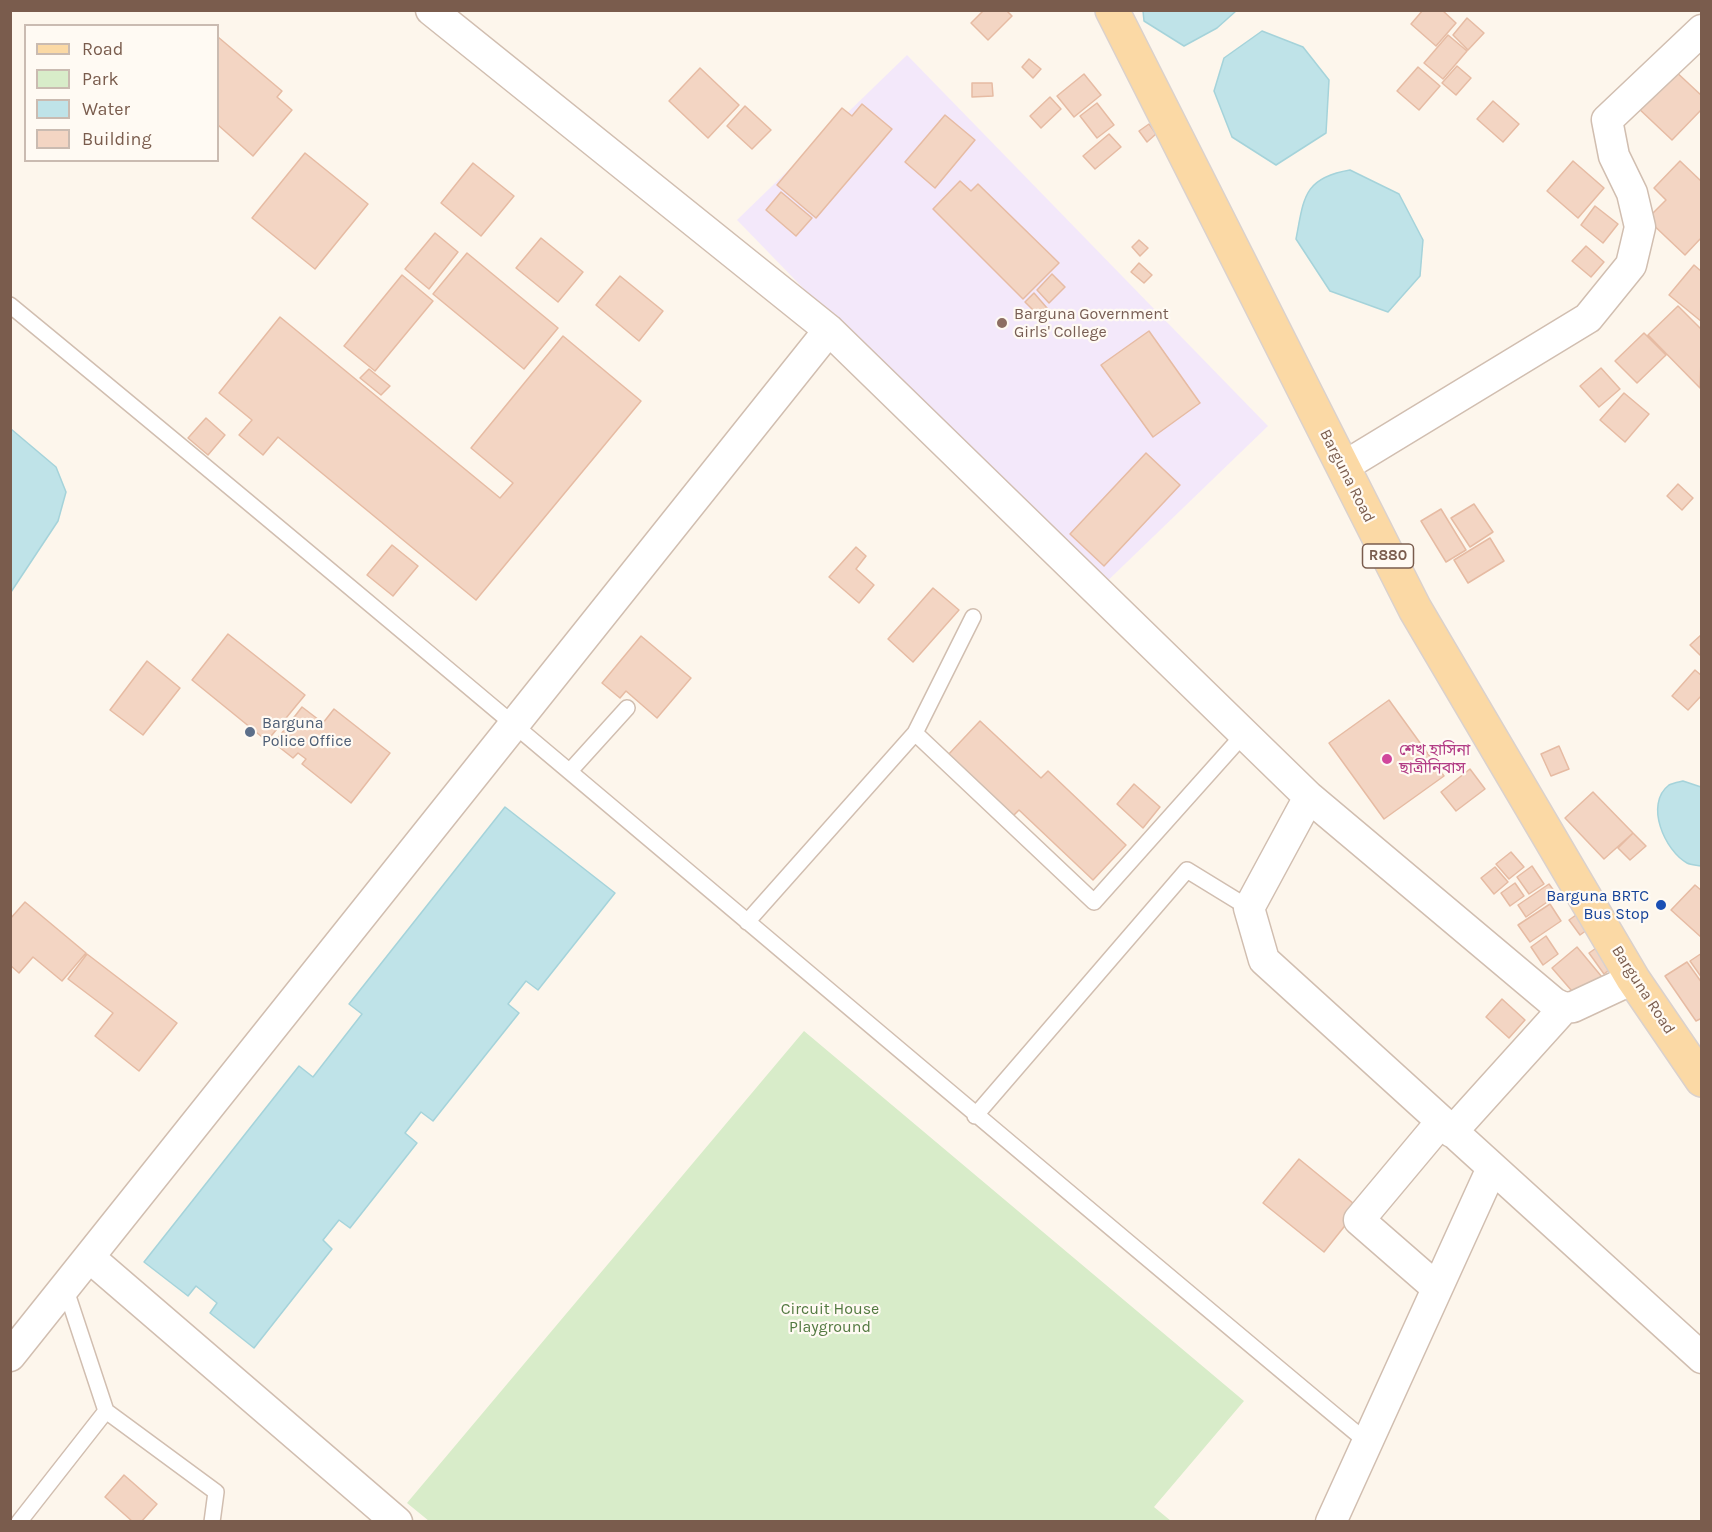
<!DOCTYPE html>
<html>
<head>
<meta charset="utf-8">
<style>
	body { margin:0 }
	#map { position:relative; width:1712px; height:1532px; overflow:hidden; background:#fdf6ec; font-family:Karla,sans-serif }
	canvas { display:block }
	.frame { position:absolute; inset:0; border:12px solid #7a5c4d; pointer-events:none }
	.legend { position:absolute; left:24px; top:24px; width:195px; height:138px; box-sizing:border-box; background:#fffaf3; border:2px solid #cabbb1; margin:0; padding:8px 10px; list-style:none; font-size:18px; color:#7a5c4d }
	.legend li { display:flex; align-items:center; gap:12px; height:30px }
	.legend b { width:30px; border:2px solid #cabbb1 }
</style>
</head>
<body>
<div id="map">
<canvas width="1712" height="1532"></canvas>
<div class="frame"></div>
<ul class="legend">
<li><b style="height:8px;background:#fbd9a5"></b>Road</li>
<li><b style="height:16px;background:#d8ecc9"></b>Park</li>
<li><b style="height:16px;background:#bfe3e8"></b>Water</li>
<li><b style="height:16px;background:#f3d5c3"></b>Building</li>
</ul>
</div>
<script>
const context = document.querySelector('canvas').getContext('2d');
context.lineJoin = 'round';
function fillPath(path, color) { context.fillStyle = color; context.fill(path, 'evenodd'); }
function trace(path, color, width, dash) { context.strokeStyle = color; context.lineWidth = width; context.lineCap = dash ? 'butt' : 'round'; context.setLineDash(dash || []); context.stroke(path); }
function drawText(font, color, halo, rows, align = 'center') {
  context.font = font + ' Karla,"Noto Sans Bengali",sans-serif'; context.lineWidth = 4.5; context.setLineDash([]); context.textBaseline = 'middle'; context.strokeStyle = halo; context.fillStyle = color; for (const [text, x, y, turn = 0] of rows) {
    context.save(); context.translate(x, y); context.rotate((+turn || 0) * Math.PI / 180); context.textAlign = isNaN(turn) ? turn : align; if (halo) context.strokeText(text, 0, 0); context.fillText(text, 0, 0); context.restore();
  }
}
fillPath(new Path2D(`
	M 907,55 L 1268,426 L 1097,591 L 737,220 Z`), '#f3e8fa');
fillPath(new Path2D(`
	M 804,1031 L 1244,1401 L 1154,1507 L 1171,1521 L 429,1521 L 407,1503 Z`), '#d8ecc9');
const water = new Path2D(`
	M 1143,11 L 1143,10 L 1236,11 L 1217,28 L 1184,46 L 1144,21 Z
	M 1262,31 L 1303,47 L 1329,80 L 1326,133 L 1276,165 L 1232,137 L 1214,91 L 1224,58 Z
	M 1350,170 L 1399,194 L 1423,240 L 1420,276 L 1388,312 L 1330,291 L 1296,239 C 1304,198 1303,178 1350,170 Z
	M 11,429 L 56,467 L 66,492 L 58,521 L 11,592 Z
	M 1683,781 L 1701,787 L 1701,866 C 1697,865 1691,865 1687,863 C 1665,851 1644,804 1669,785 C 1673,783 1679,782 1683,781 Z
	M 505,807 L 615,893 L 538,990 L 526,981 L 508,1004 L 519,1013 L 433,1121 L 421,1112 L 405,1133 L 417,1143 L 350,1228 L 339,1220 L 323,1240 L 332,1249 L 254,1348 L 210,1313 L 217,1303 L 196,1286 L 188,1296 L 144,1262 L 299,1066 L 313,1077 L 362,1014 L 349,1004 Z`);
fillPath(water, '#bfe3e8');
trace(water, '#a5d3da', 1.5);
const building = new Path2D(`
	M 984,10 L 1006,10 L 1012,16 L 988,40 L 971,23 Z
	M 1423,10 L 1442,10 L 1456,23 L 1436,46 L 1411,24 Z
	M 1467,18 L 1484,33 L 1468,50 L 1453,35 Z
	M 1448,35 L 1467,51 L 1443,79 L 1424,63 Z
	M 218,37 L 282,91 L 277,97 L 292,110 L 253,156 L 218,125 Z
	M 1029,59 L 1041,69 L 1033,78 L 1022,67 Z
	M 1457,66 L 1471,78 L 1456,95 L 1442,83 Z
	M 1418,67 L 1440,86 L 1419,110 L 1397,91 Z
	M 700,68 L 739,105 L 708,138 L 669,101 Z
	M 1673,69 L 1702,96 L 1702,109 L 1672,140 L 1637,107 Z
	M 1084,74 L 1101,95 L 1074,117 L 1057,96 Z
	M 972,83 L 992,83 L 993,96 L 972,97 Z
	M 1050,97 L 1061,109 L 1041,128 L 1030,116 Z
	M 1493,101 L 1519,124 L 1503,142 L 1477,119 Z
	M 1097,103 L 1114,125 L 1097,138 L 1080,116 Z
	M 862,104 L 892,129 L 816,218 L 777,185 L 842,108 L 852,116 Z
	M 745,106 L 771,130 L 752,149 L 727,126 Z
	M 945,115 L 975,140 L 935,188 L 905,162 Z
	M 1149,124 L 1156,134 L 1147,142 L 1139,131 Z
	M 1109,134 L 1121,147 L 1095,169 L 1083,156 Z
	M 305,153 L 368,204 L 315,269 L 252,218 Z
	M 1573,161 L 1604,188 L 1578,218 L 1547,191 Z
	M 1680,161 L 1702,182 L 1702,237 L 1685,255 L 1647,219 L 1666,200 L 1654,188 Z
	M 473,163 L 514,196 L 481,236 L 441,203 Z
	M 960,181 L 971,191 L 978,184 L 1059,263 L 1023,299 L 933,209 Z
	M 781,192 L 812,218 L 796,236 L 766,210 Z
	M 1595,206 L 1618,224 L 1603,243 L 1581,225 Z
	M 435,233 L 458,252 L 429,289 L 405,269 Z
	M 541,238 L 583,272 L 558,302 L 516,268 Z
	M 1139,240 L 1148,248 L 1140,256 L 1132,247 Z
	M 1586,246 L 1604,262 L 1591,277 L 1572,261 Z
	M 467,253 L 558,328 L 524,369 L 433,294 Z
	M 1139,263 L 1152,275 L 1144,283 L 1131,272 Z
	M 1694,265 L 1702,272 L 1702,322 L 1669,295 Z
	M 1052,274 L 1065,287 L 1049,303 L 1037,290 Z
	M 402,275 L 433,301 L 375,371 L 344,346 Z
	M 620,276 L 663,311 L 639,341 L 596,305 Z
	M 1034,293 L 1047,308 L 1039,316 L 1025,302 Z
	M 1678,306 L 1702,330 L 1700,388 L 1648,335 Z
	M 280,317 L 500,498 L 513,483 L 471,448 L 563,336 L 641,401 L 476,600 L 278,437 L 263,455 L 239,435 L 252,420 L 219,393 Z
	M 1149,331 L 1200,403 L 1153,437 L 1101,365 Z
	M 1644,333 L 1666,355 L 1637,383 L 1615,361 Z
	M 1601,368 L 1620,389 L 1599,407 L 1580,386 Z
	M 369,369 L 390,386 L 381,395 L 360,378 Z
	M 1624,393 L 1649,414 L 1625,442 L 1600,420 Z
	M 206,418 L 225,435 L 208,455 L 188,438 Z
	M 1146,453 L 1180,485 L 1104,566 L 1070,534 Z
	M 1678,484 L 1693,498 L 1682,510 L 1667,496 Z
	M 1474,504 L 1493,532 L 1470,547 L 1451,518 Z
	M 1441,509 L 1466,550 L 1446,562 L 1421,521 Z
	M 1490,538 L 1504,561 L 1468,583 L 1454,560 Z
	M 392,545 L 418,566 L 393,596 L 367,575 Z
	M 856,547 L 866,556 L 856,569 L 874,585 L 859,603 L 829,577 Z
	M 933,588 L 959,610 L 913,662 L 888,639 Z
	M 228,634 L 305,695 L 267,741 L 192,680 Z
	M 1702,634 L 1702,657 L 1690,645 Z
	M 641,636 L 691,678 L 657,718 L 626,691 L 620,698 L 602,683 Z
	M 147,661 L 180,688 L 143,735 L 110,710 Z
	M 1695,670 L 1702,676 L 1702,695 L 1688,710 L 1672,696 Z
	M 1389,700 L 1444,776 L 1384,819 L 1329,743 Z
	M 302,707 L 323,723 L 334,709 L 390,753 L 351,803 L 302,764 L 306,759 L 298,753 L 293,758 L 274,743 Z
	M 980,721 L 1041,778 L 1048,771 L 1126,845 L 1093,880 L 1019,810 L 1012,817 L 947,756 Z
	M 1559,746 L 1569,769 L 1551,776 L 1541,754 Z
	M 1470,769 L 1485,789 L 1456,811 L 1441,792 Z
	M 1134,784 L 1160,807 L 1143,828 L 1117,804 Z
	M 1593,792 L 1633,833 L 1604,859 L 1565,818 Z
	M 1633,833 L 1646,846 L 1630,860 L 1618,848 Z
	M 1511,852 L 1524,867 L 1509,879 L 1496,864 Z
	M 1532,866 L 1544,884 L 1529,894 L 1517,877 Z
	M 1495,867 L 1508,882 L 1494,894 L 1481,878 Z
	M 1515,883 L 1524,896 L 1510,906 L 1501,893 Z
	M 1549,884 L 1557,895 L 1526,917 L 1518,905 Z
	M 1695,885 L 1702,891 L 1702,938 L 1671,910 Z
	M 25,902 L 86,953 L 62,981 L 33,957 L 19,973 L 10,965 L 10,919 Z
	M 1550,904 L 1561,921 L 1530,942 L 1518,925 Z
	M 1576,915 L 1587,930 L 1580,935 L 1569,920 Z
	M 1546,936 L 1558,954 L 1543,965 L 1531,947 Z
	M 1599,946 L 1614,966 L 1604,974 L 1589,953 Z
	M 1577,947 L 1602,977 L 1578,998 L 1552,968 Z
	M 1702,953 L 1702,978 L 1690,961 Z
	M 87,954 L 177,1023 L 139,1071 L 95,1036 L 113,1013 L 68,979 Z
	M 1687,962 L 1702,983 L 1702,1018 L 1696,1021 L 1665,976 Z
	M 1502,999 L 1525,1020 L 1509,1038 L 1486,1017 Z
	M 1299,1159 L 1359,1208 L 1324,1252 L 1263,1203 Z
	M 124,1475 L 157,1504 L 141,1522 L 133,1522 L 105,1497 Z`);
fillPath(building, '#f3d5c3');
trace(building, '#e6bba3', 1.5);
const service = new Path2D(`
	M 10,305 C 466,680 914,1065 1367,1442
	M 915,733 L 1094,902 L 1244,734
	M 570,771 L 627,708
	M 747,922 L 915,733 L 973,617
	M 975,1116 L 1187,870 L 1249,908
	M 106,1411 L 216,1492 L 212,1522
	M 19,1522 L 106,1411 L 65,1287`);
const minor = new Path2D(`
	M 431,10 L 829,330 L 1309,797 L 1554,1003 L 1564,1008 L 1573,1007 L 1633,979
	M 1343,467 L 1588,318 L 1631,265 L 1640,227 L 1632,193 L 1614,156 L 1607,120 L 1702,30
	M 1309,797 L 1249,908 L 1264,960 L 1702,1358
	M 1452,1132 L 1564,1008
	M 89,1257 L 397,1522
	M 1437,1288 L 1359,1220 L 1441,1122
	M 10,1356 L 829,330
	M 1331,1522 L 1492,1168`);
const primary = new Path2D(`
	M 1112,10 L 1415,609 L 1633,979 L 1702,1080`);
trace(service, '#d1beb0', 18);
trace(minor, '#d1beb0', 33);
trace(primary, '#dad1cd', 36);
trace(service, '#fff', 15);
trace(minor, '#fff', 30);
trace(primary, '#fbd9a5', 33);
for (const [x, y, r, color] of [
	[1002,323,6,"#8d6e63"],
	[250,732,6,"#5c6f8a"],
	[1387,759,6,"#d1479c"],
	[1661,905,6,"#1a4fb4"]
]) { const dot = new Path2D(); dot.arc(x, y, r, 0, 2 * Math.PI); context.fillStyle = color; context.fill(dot); trace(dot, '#fffaf3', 2); }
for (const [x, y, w] of [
	[1388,556,51]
]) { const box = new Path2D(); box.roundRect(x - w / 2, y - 12, w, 24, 4.5); context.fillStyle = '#fffaf3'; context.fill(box); trace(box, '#7a5c4d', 1.5); }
drawText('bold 15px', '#7a5c4d', null, [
	["R880",1388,556]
]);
drawText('16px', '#785e54', '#fffaf3', [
	["Barguna Government",1014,314],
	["Girls' College",1014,332]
], 'left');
drawText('16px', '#7a5c4d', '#fffaf3', [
	["Barguna Road",1347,476,63],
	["Barguna Road",1643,990,57]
]);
drawText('16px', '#4e5e75', '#fffaf3', [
	["Barguna",262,723],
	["Police Office",262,741]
], 'left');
drawText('16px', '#b23c85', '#fffaf3', [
	["শেখ হাসিনা",1399,750],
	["ছাত্রীনিবাস",1399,768]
], 'left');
drawText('16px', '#164399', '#fffaf3', [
	["Barguna BRTC",1649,896],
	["Bus Stop",1649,914]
], 'right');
drawText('16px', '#537a41', '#fffaf3', [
	["Circuit House",830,1309],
	["Playground",830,1327]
]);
</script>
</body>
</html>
